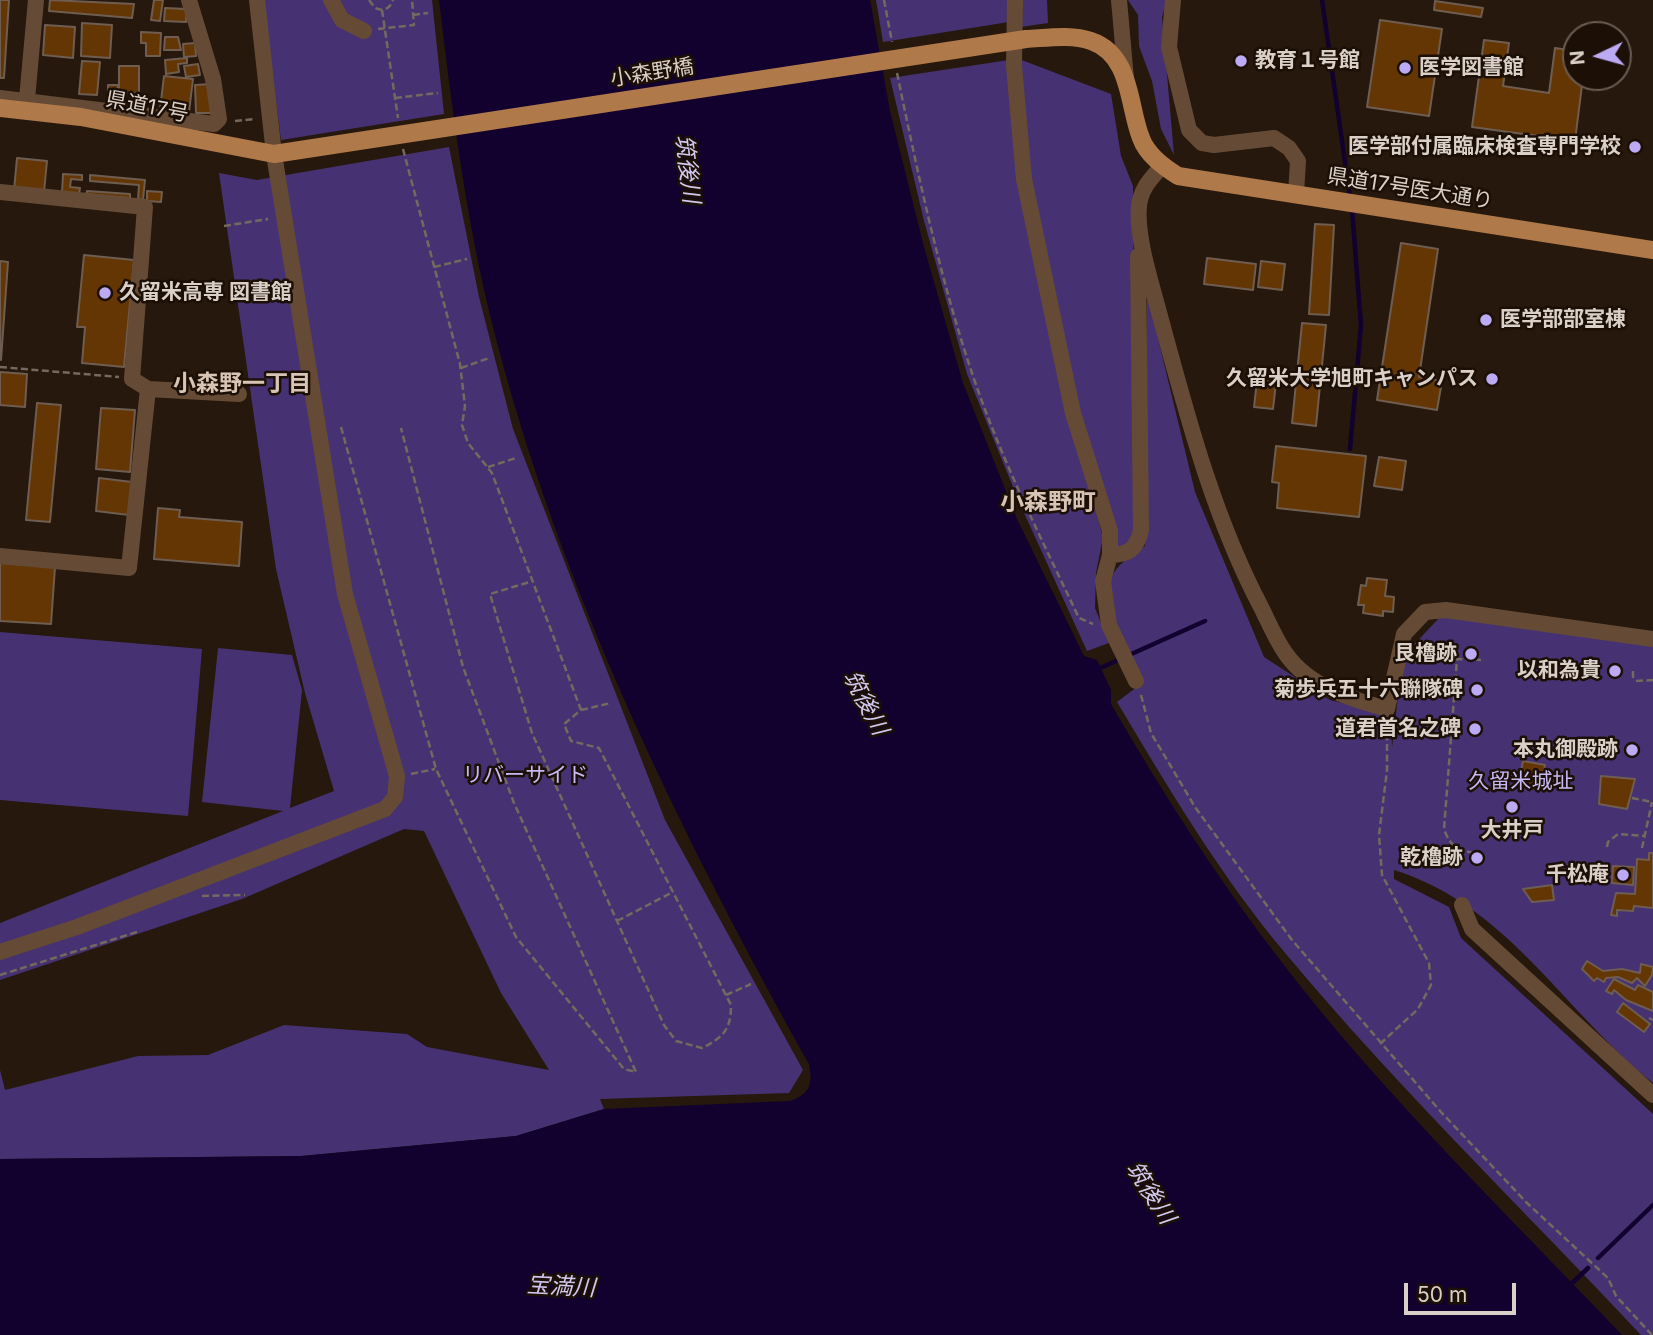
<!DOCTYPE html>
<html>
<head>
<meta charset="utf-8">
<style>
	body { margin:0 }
	#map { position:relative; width:1653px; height:1335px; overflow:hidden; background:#26180c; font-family:Inter,sans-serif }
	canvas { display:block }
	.north { position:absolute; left:1562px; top:21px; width:70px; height:70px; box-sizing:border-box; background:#1c0f05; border:2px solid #685c53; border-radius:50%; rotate:265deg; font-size:19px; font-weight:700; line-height:28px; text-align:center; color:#dad0c8 }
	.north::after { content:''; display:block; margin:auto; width:24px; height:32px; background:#bcaaf5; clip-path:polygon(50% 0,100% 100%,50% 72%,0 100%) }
	.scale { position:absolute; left:1404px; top:1283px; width:112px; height:32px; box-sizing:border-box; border:4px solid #dad0c8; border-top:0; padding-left:9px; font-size:21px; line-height:24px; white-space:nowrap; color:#dad0c8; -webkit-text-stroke:5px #1c0f05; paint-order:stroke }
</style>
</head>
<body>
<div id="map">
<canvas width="1653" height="1335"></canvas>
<div class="north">N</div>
<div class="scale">50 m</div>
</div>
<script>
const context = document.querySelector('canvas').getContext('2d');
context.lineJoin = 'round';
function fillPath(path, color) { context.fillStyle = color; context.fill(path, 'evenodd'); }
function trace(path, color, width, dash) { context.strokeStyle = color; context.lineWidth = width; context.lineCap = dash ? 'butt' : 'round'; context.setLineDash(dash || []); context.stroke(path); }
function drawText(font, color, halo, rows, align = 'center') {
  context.font = font + ' Inter,"Noto Sans JP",sans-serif'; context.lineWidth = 5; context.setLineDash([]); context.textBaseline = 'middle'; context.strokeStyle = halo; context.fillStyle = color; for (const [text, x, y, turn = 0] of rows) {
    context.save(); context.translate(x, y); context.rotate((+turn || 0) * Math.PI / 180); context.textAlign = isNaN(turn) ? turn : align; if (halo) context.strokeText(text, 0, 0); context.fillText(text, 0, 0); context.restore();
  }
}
fillPath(new Path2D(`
	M 263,0 L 432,0 L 444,114 L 281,140 Z
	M 876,0 L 1010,0 L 1009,22 L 883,42 Z
	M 1020,0 L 1047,0 L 1048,23 L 1021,27 Z
	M 1128,0 L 1167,0 L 1162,17 L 1174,155 L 1161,129 L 1152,81 L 1139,46 L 1138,15 Z
	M 1019,59 L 1111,94 L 1121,156 L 1133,186 L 1136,526 L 1128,544 L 1115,549 L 1078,409 L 1029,175 Z
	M 1009,60 L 1068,416 L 1103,537 L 1096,573 L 1095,608 L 1109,643 L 1087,651 L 1020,504 L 967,374 L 924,221 L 890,78 Z
	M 449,147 L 479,297 L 513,429 L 665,820 L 803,1070 L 789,1093 L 600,1099 L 604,1109 L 516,1136 L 301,1156 L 0,1159 L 0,1070 L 5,1090 L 138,1056 L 208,1055 L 284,1025 L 407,1034 L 427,1047 L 549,1070 L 501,993 L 424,831 L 404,829 L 242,899 L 0,980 L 0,923 L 283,811 L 202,802 L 218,648 L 292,655 L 302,690 L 290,808 L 334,791 L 305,693 L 276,569 L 219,173 L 257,180 Z
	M 1147,293 L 1195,492 L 1264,657 L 1330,700 L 1391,715 L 1392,748 L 1399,687 L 1406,653 L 1441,616 L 1653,645 L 1653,1083 C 1564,1012 1509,906 1394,870 L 1394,879 L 1449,907 L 1461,938 L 1653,1114 L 1653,1335 L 1641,1335 C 1522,1208 1397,1087 1286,954 C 1221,877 1169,789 1117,702 L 1142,683 C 1129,655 1092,594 1119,566 C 1126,558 1137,553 1145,546 Z
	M 0,632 L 202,649 L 188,816 L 0,800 Z`), '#463272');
fillPath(new Path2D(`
	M 439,0 L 870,0 L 890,111 L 924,247 L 963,383 L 1017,519 L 1084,656 L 1097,660 L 1111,690 L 1111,704 C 1163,794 1219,881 1283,964 C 1385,1096 1507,1214 1622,1335 L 0,1335 L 0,1159 L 301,1156 L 516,1136 L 604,1109 L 790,1101 C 810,1094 813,1084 809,1064 C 679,831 559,587 493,327 C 466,220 452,109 439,0 Z`), '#12002e');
trace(new Path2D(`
	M 1322,0 L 1350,197
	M 1350,449 L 1361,326 L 1352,209
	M 1098,669 L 1205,621
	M 1598,1258 L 1653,1205
	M 1569,1286 L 1588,1268`), '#12002e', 4.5);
const building = new Path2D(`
	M 0,0 L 9,0 L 4,78 L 0,78 Z
	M 50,0 L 134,4 L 132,18 L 49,11 Z
	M 154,0 L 163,0 L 160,21 L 151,20 Z
	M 1435,1 L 1483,8 L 1481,17 L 1434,10 Z
	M 165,8 L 187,9 L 186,22 L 164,21 Z
	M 1380,20 L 1442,29 L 1429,116 L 1367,107 Z
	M 82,23 L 112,25 L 110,58 L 81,56 Z
	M 45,25 L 75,27 L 73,58 L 43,55 Z
	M 141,32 L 161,33 L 160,56 L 146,56 L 146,43 L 141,43 Z
	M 165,37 L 178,37 L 181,50 L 164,50 Z
	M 1484,40 L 1509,43 L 1503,86 L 1549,93 L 1555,48 L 1576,51 L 1576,77 L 1583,77 L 1575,141 L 1472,127 Z
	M 195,43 L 196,56 L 184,57 L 183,44 Z
	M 187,58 L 187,63 L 178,64 L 179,72 L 166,74 L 165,60 Z
	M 82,61 L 100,62 L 97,95 L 79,94 Z
	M 198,64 L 200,75 L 186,77 L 184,66 Z
	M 119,66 L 139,66 L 139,93 L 119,93 Z
	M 164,76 L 193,79 L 189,112 L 160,109 Z
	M 211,84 L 212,113 L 196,113 L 195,85 Z
	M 108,85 L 118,85 L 118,101 L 108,102 Z
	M 17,158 L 47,161 L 44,192 L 14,190 Z
	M 63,174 L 82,175 L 82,180 L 71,179 L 70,187 L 80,188 L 79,194 L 62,193 Z
	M 90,175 L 145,180 L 143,200 L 138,199 L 139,185 L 90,181 Z
	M 87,191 L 130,194 L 130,198 L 86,194 Z
	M 147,191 L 162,192 L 161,202 L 147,201 Z
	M 1315,224 L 1334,225 L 1329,315 L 1309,314 Z
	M 1401,243 L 1438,249 L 1419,377 L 1442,381 L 1437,410 L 1377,400 Z
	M 84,255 L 134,260 L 124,367 L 82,363 L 85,327 L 77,327 Z
	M 1207,258 L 1256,264 L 1253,290 L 1204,284 Z
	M 0,261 L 8,262 L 1,360 L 0,359 Z
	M 1261,261 L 1285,264 L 1282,290 L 1258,287 Z
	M 1302,323 L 1326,325 L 1316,426 L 1292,423 Z
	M 0,372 L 27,374 L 25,407 L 0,405 Z
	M 1258,372 L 1277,374 L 1273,409 L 1254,407 Z
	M 37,403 L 61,405 L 50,522 L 26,520 Z
	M 101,408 L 135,410 L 130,472 L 96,469 Z
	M 1276,446 L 1366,456 L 1359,517 L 1277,508 L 1279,483 L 1272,482 Z
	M 1379,457 L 1406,461 L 1402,490 L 1374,486 Z
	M 99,478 L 132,482 L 129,515 L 96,511 Z
	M 158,508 L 180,510 L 179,517 L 242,522 L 239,566 L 154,559 Z
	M 0,563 L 55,567 L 51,624 L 0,621 Z
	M 1367,578 L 1387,580 L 1385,596 L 1394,597 L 1393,612 L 1383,611 L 1383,616 L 1363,613 L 1364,605 L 1358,605 L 1361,585 L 1366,586 Z
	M 1523,761 L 1545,765 L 1541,790 L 1518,786 Z
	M 1601,776 L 1635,779 L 1627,809 L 1599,804 Z
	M 1649,853 L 1653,853 L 1653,908 L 1634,906 L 1633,911 L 1617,910 L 1617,916 L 1611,915 L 1616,893 L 1635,894 L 1637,859 L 1649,860 Z
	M 1613,866 L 1634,867 L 1633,885 L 1612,883 Z
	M 1552,885 L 1554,900 L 1532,902 L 1523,889 Z
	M 1587,961 L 1603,971 L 1622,969 L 1640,973 L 1641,964 L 1653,967 L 1652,975 L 1645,986 L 1637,978 L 1632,983 L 1618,977 L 1606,978 L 1604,982 L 1597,978 L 1594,981 L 1582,969 Z
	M 1614,979 L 1635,990 L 1638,985 L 1653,992 L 1653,1011 L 1626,1000 L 1614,990 L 1612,994 L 1606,991 Z
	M 1623,1003 L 1650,1024 L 1644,1032 L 1617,1012 Z`);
fillPath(building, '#643604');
trace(building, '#6e5d50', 2);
trace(new Path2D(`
	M 369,0 L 375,8 C 383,12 390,9 393,0
	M 884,0 L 892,42
	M 382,10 L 398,118
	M 413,15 L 428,13
	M 378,29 L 414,25 L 412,0
	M 897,73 C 918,174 939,275 972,373 C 1000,457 1041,538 1079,618 L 1093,624
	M 395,98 L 438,93
	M 235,121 L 256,119
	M 403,149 L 460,364 L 465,406 L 462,425 L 468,443 L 492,473 L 581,710 L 564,724 L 571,741 L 599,748 L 731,1005 C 731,1029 724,1037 702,1048 L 676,1041 L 664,1025 L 532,733 L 490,594 L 533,581
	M 224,226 L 268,219
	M 434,267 L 467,259
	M 0,367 L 119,377
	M 461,368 L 489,358
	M 341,427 L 436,769 L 516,937 L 624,1069 L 636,1072 L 514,803 L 463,667 L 401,428
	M 488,467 L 516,458
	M 1633,678 L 1633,671
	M 1636,681 L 1653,680
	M 1141,695 L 1151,733 L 1195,807 L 1292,940 L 1441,1112 L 1527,1203 L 1608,1278 L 1616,1296 L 1652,1335
	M 581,710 L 611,703
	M 411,774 L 435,769
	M 1632,798 L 1652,802
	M 1607,847 L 1608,842 L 1618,834 L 1645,836
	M 1642,848 L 1652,802
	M 1474,853 C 1457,850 1450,846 1444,829 L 1457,659 L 1481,660
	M 202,896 L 245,895
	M 617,921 L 673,892
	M 0,975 L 137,932
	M 726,995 L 751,984
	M 1649,1018 L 1653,1020
	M 1380,1044 L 1418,1009 L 1431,985 L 1429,963 L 1382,875 L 1379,835 L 1387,770 L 1387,722`), '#75695f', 2.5, [7, 3.5]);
trace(new Path2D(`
	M 331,0 L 342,20 L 364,31
	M 1015,0 L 1014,66 L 1024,179 L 1073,413 L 1110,531 L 1110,555 L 1103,581 L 1109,625 L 1136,681
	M 1119,0 L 1126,79
	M 1173,0 L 1169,47 L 1189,130 L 1202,143 L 1214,145 L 1274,138 L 1289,148 L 1298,161 L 1296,194
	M 0,98 L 214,124 L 219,119 L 213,79 L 189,0
	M 27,99 L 36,0
	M 1162,166 C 1150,180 1141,188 1139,206 C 1136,238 1152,285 1160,316 C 1187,415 1213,516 1261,607 C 1269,623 1276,640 1286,654 C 1309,687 1351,699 1387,709 L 1404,634 L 1425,612 L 1446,610 L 1653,639
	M 0,192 L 145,207 L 132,379 L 148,389 L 129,568 L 0,556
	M 148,389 L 239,394
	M 1110,555 C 1128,555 1137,549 1141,530 L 1138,256
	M 1462,905 L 1472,929 L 1653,1095
	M 0,952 L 77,927 L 385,809 L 395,797 L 397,776 L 345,594 L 274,154 L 257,0`), '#654b35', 16);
trace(new Path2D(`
	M 0,108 L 81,117 L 274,154 L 1026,39 C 1047,38 1071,34 1091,41 C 1132,55 1128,106 1141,138 C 1147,155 1164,167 1178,176 L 1653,250`), '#b0794a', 18);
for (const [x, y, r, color] of [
	[1241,61,7,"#bcaaf5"],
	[1405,68,7,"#bcaaf5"],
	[1635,147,7,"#bcaaf5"],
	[105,293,7,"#bcaaf5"],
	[1486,320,7,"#bcaaf5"],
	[1492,379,7,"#bcaaf5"],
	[1471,654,7,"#bcaaf5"],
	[1615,671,7,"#bcaaf5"],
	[1477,690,7,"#bcaaf5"],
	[1475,729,7,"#bcaaf5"],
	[1632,750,7,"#bcaaf5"],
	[1512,807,7,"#bcaaf5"],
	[1477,858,7,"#bcaaf5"],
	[1623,875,7,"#bcaaf5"]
]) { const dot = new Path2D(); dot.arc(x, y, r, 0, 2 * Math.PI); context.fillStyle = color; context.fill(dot); trace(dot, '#1c0f05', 2.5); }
drawText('bold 21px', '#dad0c8', '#1c0f05', [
	["教育１号館",1255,61,"left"],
	["医学図書館",1419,68,"left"],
	["医学部付属臨床検査専門学校",1621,147],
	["久留米高専 図書館",119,293,"left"],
	["医学部部室棟",1500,320,"left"],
	["久留米大学旭町キャンパス",1478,379],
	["艮櫓跡",1457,654],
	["以和為貴",1601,671],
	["菊歩兵五十六聯隊碑",1463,690],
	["道君首名之碑",1461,729],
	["本丸御殿跡",1618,750],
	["大井戸",1512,831,"center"],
	["乾櫓跡",1463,858],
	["千松庵",1609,875]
], 'right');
drawText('21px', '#dad0c8', '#1c0f05', [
	["小森野橋",652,73,-9],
	["県道17号",147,107,11],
	["県道17号医大通り",1410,189,9]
]);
drawText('21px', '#c5b8f3', '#1c0f05', [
	["リバーサイド",525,776],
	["久留米城址",1521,782]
]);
drawText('italic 23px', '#d2c9f1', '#1c0f05', [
	["筑後川",687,169,83],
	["筑後川",865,703,62],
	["筑後川",1150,1193,57],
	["宝満川",561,1287,3]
]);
drawText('bold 23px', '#d8c4b5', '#1c0f05', [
	["小森野一丁目",242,384]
]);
drawText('bold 24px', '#d8c4b5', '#1c0f05', [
	["小森野町",1048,503]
]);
</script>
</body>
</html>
